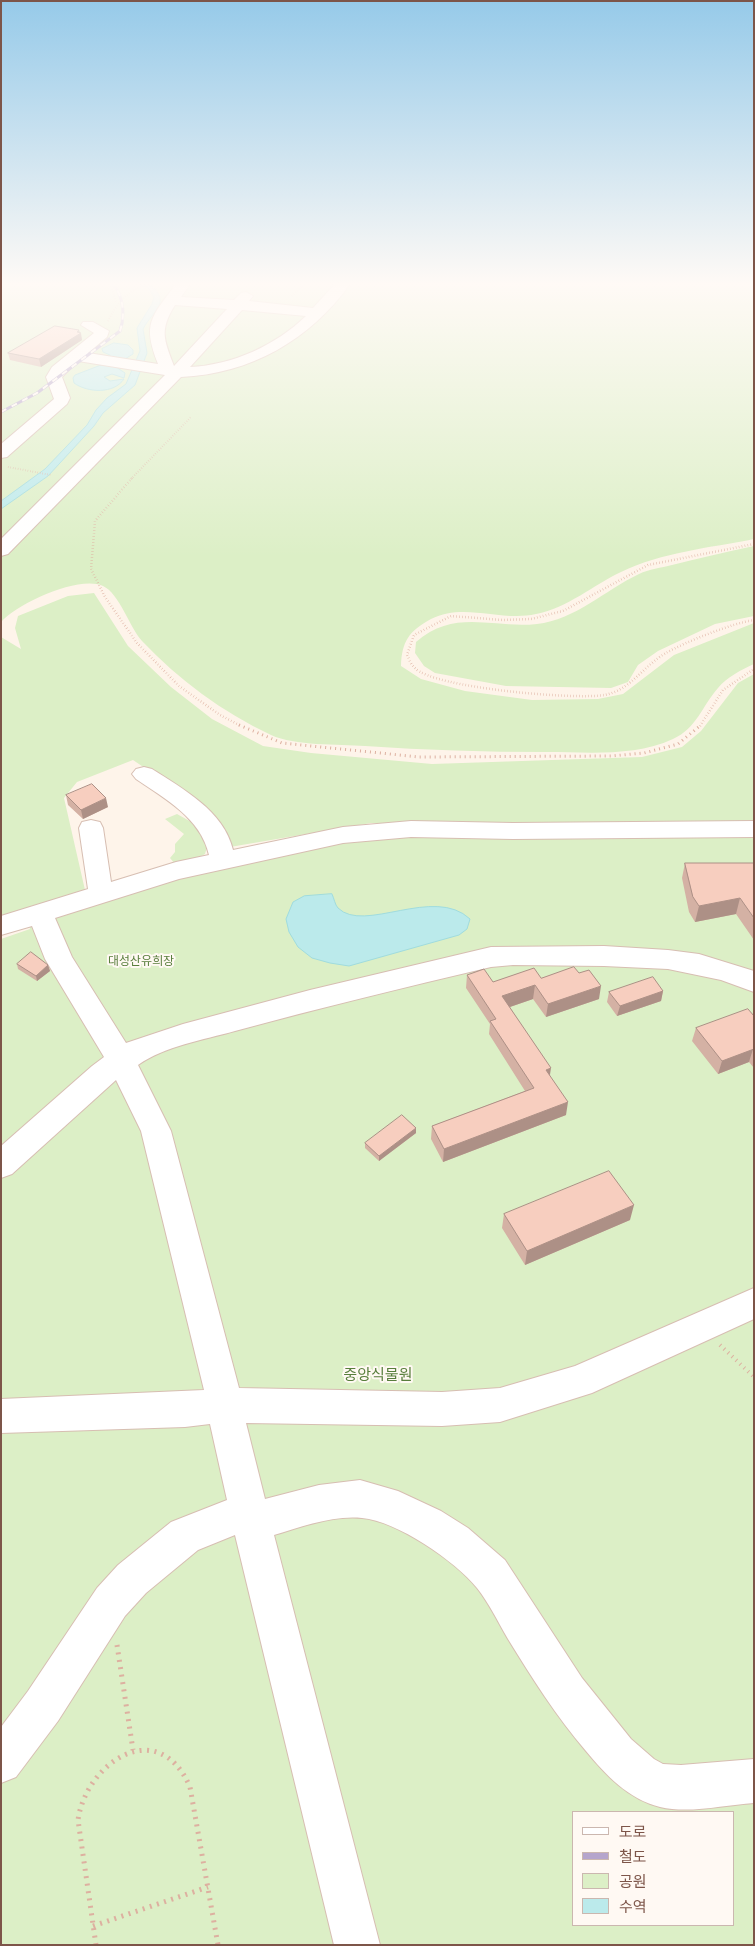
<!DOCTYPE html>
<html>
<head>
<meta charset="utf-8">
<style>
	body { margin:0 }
	#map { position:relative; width:755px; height:1946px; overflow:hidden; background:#fef4ea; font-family:Helvetica,"Noto Sans KR",sans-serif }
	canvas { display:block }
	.frame { position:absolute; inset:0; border:2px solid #7d5549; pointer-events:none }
	.legend { position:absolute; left:572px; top:1811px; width:162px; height:115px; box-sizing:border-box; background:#fff9f3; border:1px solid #cbb7af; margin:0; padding:6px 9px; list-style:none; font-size:15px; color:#7d5549 }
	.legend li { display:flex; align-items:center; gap:10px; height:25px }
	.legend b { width:25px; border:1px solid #cbb7af }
</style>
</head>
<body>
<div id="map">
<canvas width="755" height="1946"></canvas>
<div class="frame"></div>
<ul class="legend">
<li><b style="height:6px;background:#fff"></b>도로</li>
<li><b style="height:6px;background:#b5a5cc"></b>철도</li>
<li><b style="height:14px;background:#dcefc6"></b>공원</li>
<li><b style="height:14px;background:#bbeaeb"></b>수역</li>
</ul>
</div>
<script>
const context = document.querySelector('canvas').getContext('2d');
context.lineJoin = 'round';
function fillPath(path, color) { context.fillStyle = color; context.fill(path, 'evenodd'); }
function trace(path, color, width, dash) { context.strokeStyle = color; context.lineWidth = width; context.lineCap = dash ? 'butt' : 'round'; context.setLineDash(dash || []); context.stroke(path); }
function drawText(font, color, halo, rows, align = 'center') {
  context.font = font + ' Helvetica,"Noto Sans KR",sans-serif'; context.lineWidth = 4; context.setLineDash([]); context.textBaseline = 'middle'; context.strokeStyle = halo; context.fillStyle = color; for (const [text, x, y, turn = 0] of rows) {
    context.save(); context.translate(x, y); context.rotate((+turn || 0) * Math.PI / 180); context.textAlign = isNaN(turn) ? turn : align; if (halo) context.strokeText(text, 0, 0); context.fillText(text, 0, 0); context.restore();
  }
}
fillPath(new Path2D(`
	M 1,284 L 754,284 L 754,539 C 710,548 662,552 621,572 C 593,585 568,608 536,614 C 501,622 464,602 431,619 C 409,631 402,641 401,666 L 421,679 L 465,691 L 532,700 L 598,699 L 623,694 L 674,655 L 754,623 L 754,664 C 741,670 727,677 718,688 C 702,706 697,728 673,739 C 634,757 588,752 546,752 C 485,752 425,750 365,746 C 338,744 295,746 271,735 C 222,712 179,680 142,641 C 130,628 119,593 103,586 C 79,575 18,603 1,622 Z
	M 754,546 L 754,616 L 715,624 L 658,651 L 638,665 L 628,682 L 611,688 L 506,686 L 435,673 L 424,666 L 415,653 L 416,642 C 455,608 493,629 537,624 C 575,620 605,590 639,574 C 649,569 661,568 672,565 C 699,558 726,552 754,546 Z
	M 94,593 L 128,646 L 171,687 L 212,719 L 263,746 L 311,753 L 432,764 L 642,757 L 682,747 L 701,731 L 738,683 L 754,674 L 754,821 L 669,827 L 371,823 L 230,847 L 204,808 L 133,760 L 77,782 L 64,798 L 85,890 L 384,834 L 754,836 L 754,1945 L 1,1945 L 1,939 L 30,929 L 26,912 L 1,919 L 1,637 L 21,649 L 15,628 L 18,616 L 68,596 ZM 574,1812 L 734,1812 L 734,1925 L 574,1925 Z
	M 177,814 L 202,828 L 209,840 L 205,854 L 194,860 L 175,864 L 170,858 L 175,852 L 175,844 L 184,834 L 165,819 Z`), '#dcefc6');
const water = new Path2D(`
	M 139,284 L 151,285 C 171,304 153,310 143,329 L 147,353 L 135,385 L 103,413 L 94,426 L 48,476 L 1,509 L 1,501 L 45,469 L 87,425 L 96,410 L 107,398 L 126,384 L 140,351 L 137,328 L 152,304 L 154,297 L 148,288 Z
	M 114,343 L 128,345 L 133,350 L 133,354 L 120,362 L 116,367 L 125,373 L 124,378 L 112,374 L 104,377 L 110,381 L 124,379 C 114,394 88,393 74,383 L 73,378 L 75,375 L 101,365 L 110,359 L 110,355 L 103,352 L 102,349 Z
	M 332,894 C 334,898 335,905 338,908 C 364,934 434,885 470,919 L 467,929 L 459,935 L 349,966 L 330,963 L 312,958 L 298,947 L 289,932 L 286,919 L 293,902 L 304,896 Z`);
fillPath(water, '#bbeaeb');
trace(water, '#a0dcde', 1);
const minor = new Path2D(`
	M 176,284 L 190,284 L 181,297 L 234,300 L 241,293 L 246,292 L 253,296 L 249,301 L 313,308 L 335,284 L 350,284 C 310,340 250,374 181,377 L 8,554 L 1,556 L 1,539 L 165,375 L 78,361 L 62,377 L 70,398 L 67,404 L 7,457 L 1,458 L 1,444 L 54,399 L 46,377 L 52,367 L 94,333 L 81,325 L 83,322 L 93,322 L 109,331 L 107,337 L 88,353 L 158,364 C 142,323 151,318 176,284 ZM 175,305 L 227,309 L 174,366 C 164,340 159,330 175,305 ZM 242,310 L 306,316 C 276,345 233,365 190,367 Z
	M 144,767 L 152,769 C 183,789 224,811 233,850 L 343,827 L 411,821 L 513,823 L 754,821 L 754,837 L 513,839 L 411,837 L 343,843 L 179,879 L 55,918 L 72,957 L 126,1043 L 183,1024 L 310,990 L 491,947 L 604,946 L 668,950 L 699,954 L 754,971 L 754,992 L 721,980 L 668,969 L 604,966 L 513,965 L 491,967 C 405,987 320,1008 235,1031 C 203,1040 165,1046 138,1065 L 171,1131 L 239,1388 L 442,1392 L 500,1388 L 575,1366 L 754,1288 L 754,1319 L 592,1393 L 500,1422 L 442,1426 L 246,1423 L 265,1499 L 319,1485 L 360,1480 L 398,1491 L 441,1511 L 468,1528 L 505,1560 L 582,1678 L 631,1739 L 654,1759 L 663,1764 L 681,1765 L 754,1759 L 754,1803 C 724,1805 689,1814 660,1807 C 628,1799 606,1775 586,1751 C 556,1716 532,1678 508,1639 C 498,1622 489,1603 477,1588 C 455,1561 397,1521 362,1518 C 333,1515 301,1527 274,1535 L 380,1945 L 334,1945 L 235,1535 L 198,1550 L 146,1593 L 125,1616 L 58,1721 L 16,1777 L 1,1783 L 1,1727 L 28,1691 L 97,1588 L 118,1565 L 171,1522 L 227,1500 L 210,1424 L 185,1427 L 1,1433 L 1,1399 L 204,1390 L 141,1131 L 116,1080 L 12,1174 L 1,1178 L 1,1146 L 92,1066 L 104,1057 L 45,959 L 32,926 L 1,935 L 1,916 L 88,889 L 79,828 L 82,822 L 91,820 L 100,822 L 103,828 L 111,882 L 176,862 L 209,855 C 201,818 165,799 136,779 L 132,774 L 136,769 Z`);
trace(minor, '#d7beb2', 2);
trace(new Path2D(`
	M 111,284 L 116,303
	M 292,296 L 304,284
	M 108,321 C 117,303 128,290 148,284
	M 8,467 L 51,475
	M 131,479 L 191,417`), '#ddb0a0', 2, [0.5, 2]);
trace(new Path2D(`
	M 132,478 L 95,521 L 91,569 L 105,597 L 137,643 L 179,686 L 220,715 L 241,726
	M 754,544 L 648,565 L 563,611 L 531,619 L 503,620 L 451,616 L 414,635 L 407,655 C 409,659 411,665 415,668 C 433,688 575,700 604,695 C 630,691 644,665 666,653 C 685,642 733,623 754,620
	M 700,726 L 723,690 L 754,669`), '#ddb0a0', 2.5, [0.5, 2.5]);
trace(new Path2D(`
	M 239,725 L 282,743 L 419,757 L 611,756 L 644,753 L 678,744 L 701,725`), '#ddb0a0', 3, [1, 4]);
trace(new Path2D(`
	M 720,1345 L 754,1377`), '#ddb0a0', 4, [1, 4.5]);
trace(new Path2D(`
	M 117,1645 L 133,1750
	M 93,1926 L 208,1887
	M 96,1945 L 78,1820 C 86,1763 158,1714 190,1787 L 218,1945`), '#ddb0a0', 5, [2, 5.5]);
fillPath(minor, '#fff');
const rail = new Path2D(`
	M 1,412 L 37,393 L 120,331 C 125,316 124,297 113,284`);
trace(rail, '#b5a5cc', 3);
trace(rail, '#fff9f3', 2, [6]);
fillPath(new Path2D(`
	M 79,330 L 82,340 L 41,367 L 10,360 L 8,353 Z
	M 66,795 L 108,807 L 83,819 L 68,805 Z
	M 685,863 L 754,863 L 754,940 L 736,914 L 695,922 L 689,912 L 682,878 Z
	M 17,964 L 48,965 L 50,971 L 37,981 L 18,969 Z
	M 579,973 L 599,999 L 546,1017 L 533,999 L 510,1007 L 550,1076 L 566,1115 L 443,1162 L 431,1139 L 432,1126 L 525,1091 L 489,1034 L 490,1024 L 466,988 L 467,975 L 493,982 L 541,978 Z
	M 663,991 L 661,1001 L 617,1016 L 607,1002 L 609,992 Z
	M 754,1016 L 754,1068 L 749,1062 L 718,1074 L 692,1041 L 696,1028 Z
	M 416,1128 L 416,1133 L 379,1161 L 365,1148 L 365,1143 Z
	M 504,1214 L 630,1220 L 525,1265 L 502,1228 Z`), '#d4b1a4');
fillPath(new Path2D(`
	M 79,330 L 80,334 L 81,333 L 82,340 L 41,367 L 39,359 Z
	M 106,798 L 108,807 L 83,819 L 81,810 Z
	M 740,898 L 736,914 L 695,922 L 699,906 Z
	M 48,965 L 50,971 L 37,981 L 36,976 Z
	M 535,985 L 533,999 L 501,1010 L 502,996 Z
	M 601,986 L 599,999 L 546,1017 L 548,1004 Z
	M 663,991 L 661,1001 L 617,1016 L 620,1006 Z
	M 753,1049 L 749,1062 L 718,1074 L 722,1061 Z
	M 551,1068 L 549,1081 L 546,1070 Z
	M 568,1102 L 566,1115 L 443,1162 L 444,1149 Z
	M 416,1128 L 416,1133 L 379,1161 L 379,1156 Z
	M 634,1205 L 630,1220 L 525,1265 L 527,1251 Z`), '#ad9086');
const building = new Path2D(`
	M 55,326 L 79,330 L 77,332 L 81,333 L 39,359 L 8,353 Z
	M 92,784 L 106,798 L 81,810 L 66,795 Z
	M 685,863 L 754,863 L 754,918 L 740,898 L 699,906 L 693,897 Z
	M 31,952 L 48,965 L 36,976 L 17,964 Z
	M 574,967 L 579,973 L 589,970 L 601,986 L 548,1004 L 535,985 L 502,996 L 551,1068 L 546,1070 L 568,1102 L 444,1149 L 432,1126 L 534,1088 L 490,1021 L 496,1019 L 467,975 L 484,969 L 493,982 L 534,968 L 541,978 Z
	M 653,977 L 663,991 L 620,1006 L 609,992 Z
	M 748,1009 L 754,1016 L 754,1049 L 722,1061 L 696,1028 Z
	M 402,1115 L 416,1128 L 379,1156 L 365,1143 Z
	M 609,1171 L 634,1205 L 527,1251 L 504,1214 Z`);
fillPath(building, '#f7cebf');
trace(building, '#ad9086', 1);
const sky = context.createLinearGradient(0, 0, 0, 557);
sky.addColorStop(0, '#96cae9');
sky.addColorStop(0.51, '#fffaf6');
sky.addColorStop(1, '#fffaf600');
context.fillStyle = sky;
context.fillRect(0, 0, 755, 557);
drawText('12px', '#587e3c', '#fff9f3', [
	["대성산유희장",141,962]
]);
drawText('15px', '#587e3c', '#fff9f3', [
	["중앙식물원",378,1376]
]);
</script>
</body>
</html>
